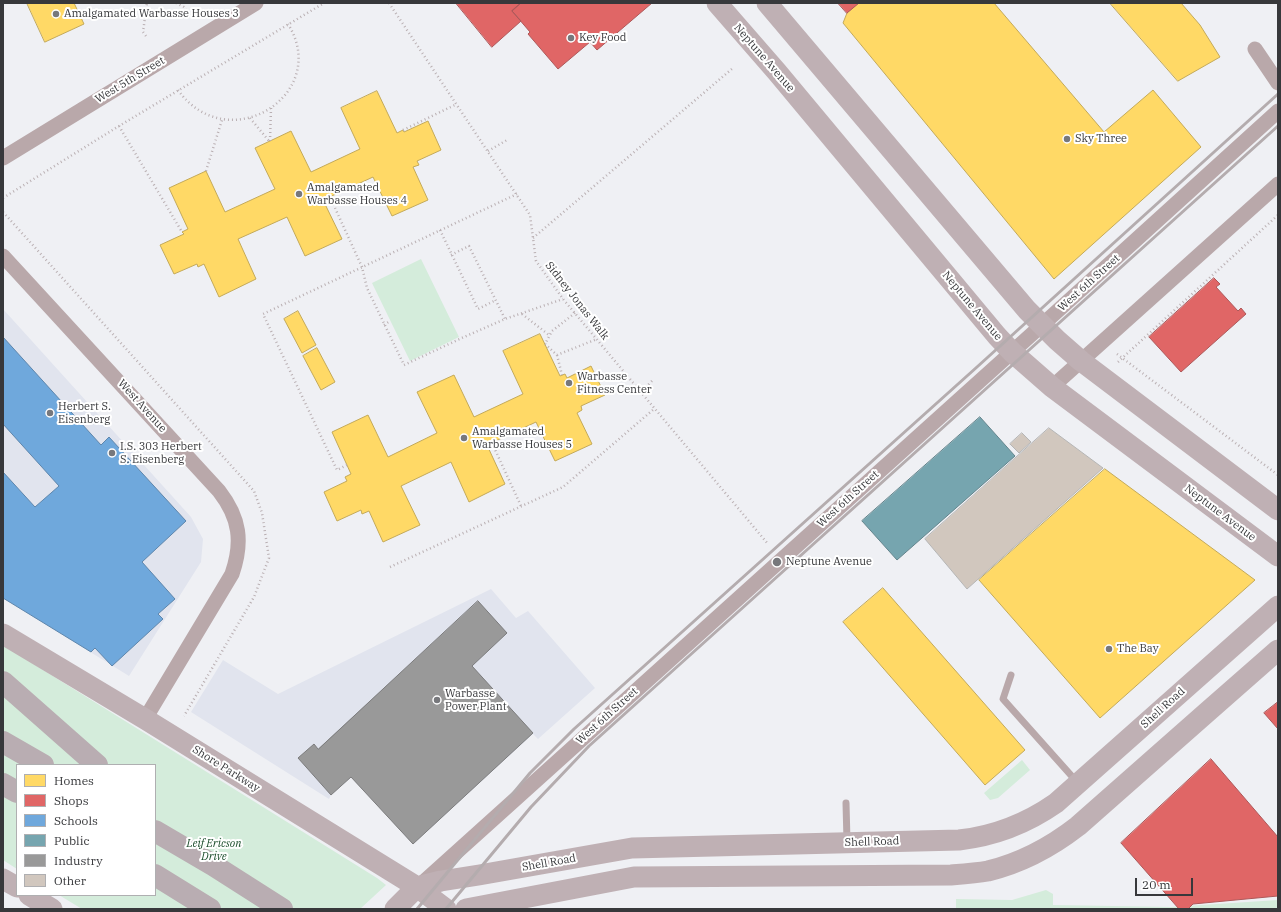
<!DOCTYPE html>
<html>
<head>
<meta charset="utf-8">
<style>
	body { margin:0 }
	#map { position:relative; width:1281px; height:912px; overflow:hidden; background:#eff0f4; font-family:"IBM Plex Serif",serif }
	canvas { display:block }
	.frame { position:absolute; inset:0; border:4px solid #37383b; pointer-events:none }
	.legend { position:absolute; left:16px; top:764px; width:140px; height:132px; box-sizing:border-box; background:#fff; border:1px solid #afafb1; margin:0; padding:5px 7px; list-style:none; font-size:12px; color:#37383b }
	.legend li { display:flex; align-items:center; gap:8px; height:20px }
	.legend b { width:20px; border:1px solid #afafb1 }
	.scale { position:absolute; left:1135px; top:878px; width:58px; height:18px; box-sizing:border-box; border:2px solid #37383b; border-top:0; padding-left:5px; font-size:12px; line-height:14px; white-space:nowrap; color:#37383b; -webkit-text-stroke:3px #fff; paint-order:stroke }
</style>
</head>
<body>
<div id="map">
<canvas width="1281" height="912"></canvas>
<div class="frame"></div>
<ul class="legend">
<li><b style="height:11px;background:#ffd966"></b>Homes</li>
<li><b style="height:11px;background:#e06666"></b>Shops</li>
<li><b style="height:11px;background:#6fa8dc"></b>Schools</li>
<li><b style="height:11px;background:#76a5af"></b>Public</li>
<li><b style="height:11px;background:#999"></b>Industry</li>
<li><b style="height:11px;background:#d1c7be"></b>Other</li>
</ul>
<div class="scale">20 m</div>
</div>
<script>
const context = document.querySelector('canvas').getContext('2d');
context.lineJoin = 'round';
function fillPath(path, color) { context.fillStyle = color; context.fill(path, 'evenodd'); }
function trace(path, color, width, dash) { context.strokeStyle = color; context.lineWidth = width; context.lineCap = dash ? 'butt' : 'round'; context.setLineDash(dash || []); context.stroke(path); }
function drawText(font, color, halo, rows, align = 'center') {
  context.font = font + ' "IBM Plex Serif",serif'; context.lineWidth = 4; context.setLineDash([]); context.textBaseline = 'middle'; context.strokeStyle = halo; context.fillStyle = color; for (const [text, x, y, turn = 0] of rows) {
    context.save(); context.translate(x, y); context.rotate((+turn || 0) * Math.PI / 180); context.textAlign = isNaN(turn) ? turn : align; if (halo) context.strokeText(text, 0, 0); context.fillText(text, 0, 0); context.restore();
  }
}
fillPath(new Path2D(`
	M 3,309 L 191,517 L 203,539 L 201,562 L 129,676 L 3,598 Z
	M 491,589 L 516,618 L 528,611 L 595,688 L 538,739 L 533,734 L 413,844 L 351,777 L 331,795 L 329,799 L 191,712 L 223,660 L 278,694 Z`), '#e1e4ee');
fillPath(new Path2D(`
	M 421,259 L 459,337 L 410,361 L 372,283 Z
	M 3,645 L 377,878 L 386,885 L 360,909 L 82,909 L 59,895 L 155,895 L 155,765 L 17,765 L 17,869 L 3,860 Z
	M 1022,760 L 1030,770 L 998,798 L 990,800 L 984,793 Z
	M 1046,890 L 1053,894 L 1053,905 L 1171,907 L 1278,900 L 1278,909 L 956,909 L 956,899 L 1012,900 Z`), '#d4ecdb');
const homes = new Path2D(`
	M 27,3 L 74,3 L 84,24 L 45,42 Z
	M 859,3 L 994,3 L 1104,132 L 1153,90 L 1201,147 L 1054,279 L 843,23 L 847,13 Z
	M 1110,3 L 1181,3 L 1200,25 L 1220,57 L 1178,81 Z
	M 377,91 L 397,133 L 403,130 L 404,132 L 428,121 L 441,150 L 417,161 L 419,165 L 413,167 L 428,200 L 392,216 L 373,177 L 323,200 L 342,239 L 305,256 L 287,217 L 238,239 L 256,279 L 219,297 L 204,264 L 198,267 L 197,264 L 174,274 L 160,245 L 184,234 L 182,232 L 188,229 L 169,188 L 206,171 L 225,212 L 275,189 L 255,148 L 270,141 L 291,131 L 311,172 L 360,149 L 341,108 Z
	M 298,311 L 316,345 L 302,353 L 284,319 Z
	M 540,334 L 560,376 L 565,374 L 567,378 L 591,366 L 605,395 L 581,406 L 582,410 L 577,413 L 592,444 L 555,461 L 536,422 L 487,445 L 505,484 L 469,502 L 451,462 L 401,486 L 420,525 L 383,542 L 369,511 L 362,514 L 361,510 L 337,521 L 324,492 L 347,481 L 345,477 L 351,474 L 332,432 L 368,415 L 388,457 L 437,433 L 417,392 L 454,375 L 474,417 L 523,394 L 503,351 Z
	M 317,348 L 335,382 L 321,390 L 303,356 Z
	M 1105,469 L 1255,580 L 1100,718 L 979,580 Z
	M 883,588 L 1025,750 L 985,785 L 843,622 Z`);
fillPath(homes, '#ffd966');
trace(homes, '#c3a959', 1);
const shops = new Path2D(`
	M 456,3 L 521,3 L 512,11 L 521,21 L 492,47 Z
	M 521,3 L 652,3 L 597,50 L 590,42 L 558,69 L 528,34 L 530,32 L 512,11 Z
	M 838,3 L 859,3 L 847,13 Z
	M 1214,278 L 1220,284 L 1216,287 L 1238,311 L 1241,308 L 1246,314 L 1181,372 L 1149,337 Z
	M 1278,702 L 1278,729 L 1264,713 Z
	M 1211,759 L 1278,837 L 1278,896 L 1193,904 L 1188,909 L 1179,909 L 1121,843 Z`);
fillPath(shops, '#e06666');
trace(shops, '#ad5859', 1);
const schools = new Path2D(`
	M 3,337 L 101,445 L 109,437 L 186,521 L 142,562 L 175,599 L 158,614 L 163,619 L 112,666 L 95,648 L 91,652 L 3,598 L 3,472 L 35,507 L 59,486 L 3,424 Z`);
fillPath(schools, '#6fa8dc');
trace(schools, '#5e86ac', 1);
const public = new Path2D(`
	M 980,417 L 1015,456 L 897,560 L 862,521 Z`);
fillPath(public, '#76a5af');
trace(public, '#63848c', 1);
const industry = new Path2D(`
	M 478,601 L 507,633 L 472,666 L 533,733 L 413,844 L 351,777 L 331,795 L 298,758 L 314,744 L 318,749 Z`);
fillPath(industry, '#999');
trace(industry, '#7c7c7d', 1);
const building = new Path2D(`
	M 1049,428 L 1103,468 L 967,589 L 925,539 Z
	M 1022,433 L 1031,442 L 1019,453 L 1010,444 Z`);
fillPath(building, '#d1c7be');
trace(building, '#b5b5b5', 1);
trace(new Path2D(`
	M 176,3 L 184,7 L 187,11
	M 389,3 L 530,215 L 536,261 L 563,299 L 768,544
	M 146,36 L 143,32 L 147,3
	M 178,90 C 228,160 332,94 288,24
	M 250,118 L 269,141
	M 119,126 L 182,232
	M 403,130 L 457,104
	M 270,141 L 271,108
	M 488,151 L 507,140
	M 206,171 L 222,120
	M 330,197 L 362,267 L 367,288 L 404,365 L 464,337 L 505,319 L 563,299
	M 3,198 L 119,126 L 324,3
	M 3,212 L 254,491 L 262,513 L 269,558 L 254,597 L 184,716
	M 440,230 L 478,309 L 496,300
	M 533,238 L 733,68
	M 451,255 L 469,246 L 505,319
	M 575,313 L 552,331 L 545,344 L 557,355 L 597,339
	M 522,314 L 549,335
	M 384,325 L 390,321
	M 1117,354 L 1278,475
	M 557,355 L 562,375
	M 1118,362 L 1278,215
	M 640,393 L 654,379
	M 492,443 L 521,506
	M 347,465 L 337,470 L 263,314 L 517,194
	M 390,567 L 563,487 L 654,409`), '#bab0b3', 2.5, [1, 3]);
trace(new Path2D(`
	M 1011,675 L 1003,699 L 1077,782
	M 846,803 L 847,841`), '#b9a8aa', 7);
trace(new Path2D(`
	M 1255,49 L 1278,83
	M 3,158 L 256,3
	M 3,256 L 219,491 C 240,518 243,542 232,574 L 145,719
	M 1052,387 L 1278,184
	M 419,886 L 1042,325 L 1278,111`), '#b9a8aa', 15);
trace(new Path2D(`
	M 717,3 L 777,72 L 997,336 L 1012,352 L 1052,387 L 1278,556
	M 767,3 L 1027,310 L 1057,340 L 1081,361 L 1278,510
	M 3,634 L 145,719 L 417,887 L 446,909
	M 3,879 L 17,887
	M 29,895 L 52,909
	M 395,909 L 417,887 L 441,881 L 479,875 L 632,848 L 959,840 C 995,836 1026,824 1056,803 L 1278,606
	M 466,909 L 634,877 L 951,875 C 963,874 976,873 988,871 C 1021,863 1051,847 1078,826 L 1205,714 L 1278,650`), '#bfb0b4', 21);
trace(new Path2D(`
	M 3,682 L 97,765
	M 3,742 L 43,765
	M 3,784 L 17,792
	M 155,831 L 213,865 L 282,909
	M 155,875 L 210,909`), '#b9adb2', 22);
trace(new Path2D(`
	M 417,909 L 530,773 L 574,729 L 977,367 L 1278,94
	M 446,909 L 531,807 L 589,746 L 1278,126`), '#b4acae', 3);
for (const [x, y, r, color] of [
	[56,14,4,"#77787c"],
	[571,38,4,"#77787c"],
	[1067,139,4,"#77787c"],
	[299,194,4,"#77787c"],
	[569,383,4,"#77787c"],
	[50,413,4,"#77787c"],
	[464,438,4,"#77787c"],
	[112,453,4,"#77787c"],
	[777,562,5,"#77787c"],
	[1109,649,4,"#77787c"],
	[437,700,4,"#77787c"]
]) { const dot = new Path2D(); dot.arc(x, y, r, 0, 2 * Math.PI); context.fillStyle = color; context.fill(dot); trace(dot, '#fff', 1.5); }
drawText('11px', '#37383b', '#fff', [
	["Amalgamated Warbasse Houses 3",64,14],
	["Key Food",579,38],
	["Sky Three",1075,139],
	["Amalgamated",307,188],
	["Warbasse Houses 4",307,201],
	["Warbasse",577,377],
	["Fitness Center",577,390],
	["Herbert S.",58,407],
	["Eisenberg",58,420],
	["Amalgamated",472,432],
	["Warbasse Houses 5",472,445],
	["I.S. 303 Herbert",120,447],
	["S. Eisenberg",120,460],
	["Neptune Avenue",786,562],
	["The Bay",1117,649],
	["Warbasse",445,694],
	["Power Plant",445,707]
], 'left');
drawText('11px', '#37383b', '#fff', [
	["Neptune Avenue",764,58,49],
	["West 5th Street",130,80,-31],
	["West 6th Street",1089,283,-42],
	["Sidney Jonas Walk",577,301,52],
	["Neptune Avenue",972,306,50],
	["West Avenue",142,406,48],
	["West 6th Street",848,499,-42],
	["Neptune Avenue",1220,513,37],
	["Shell Road",1163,708,-42],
	["West 6th Street",607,716,-42],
	["Shore Parkway",226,769,32],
	["Shell Road",872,842,-2],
	["Shell Road",549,863,-10]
]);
drawText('italic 11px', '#1a4c2a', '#fff', [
	["Leif Ericson",214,844],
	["Drive",214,857]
]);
</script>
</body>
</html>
